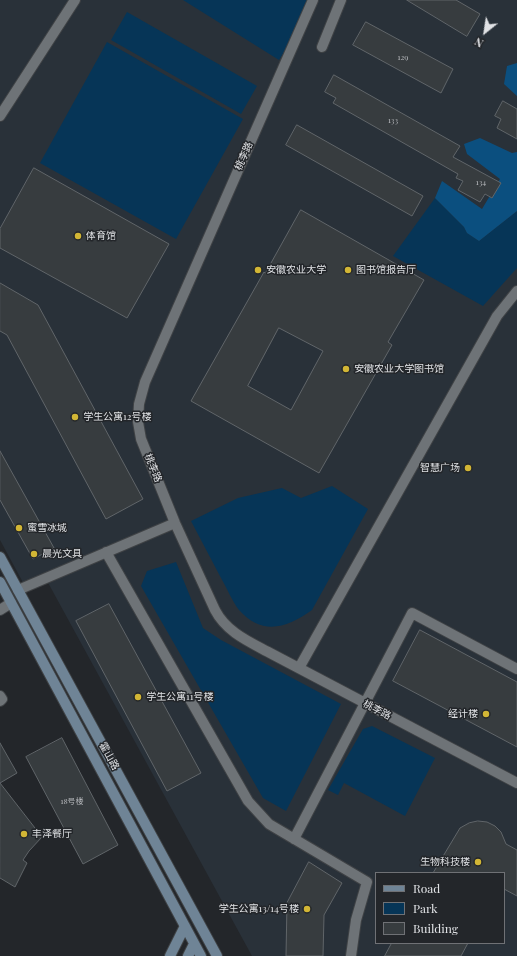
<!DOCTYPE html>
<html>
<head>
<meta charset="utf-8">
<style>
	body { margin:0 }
	#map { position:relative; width:517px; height:956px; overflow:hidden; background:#23262a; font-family:"Playfair Display",serif }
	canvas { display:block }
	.legend { position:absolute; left:375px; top:872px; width:130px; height:72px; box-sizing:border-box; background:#23262a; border:1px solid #6f7175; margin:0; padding:5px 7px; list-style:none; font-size:12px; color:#e0e2e5 }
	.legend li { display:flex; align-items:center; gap:8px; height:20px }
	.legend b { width:20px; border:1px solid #6f7175 }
	.north { position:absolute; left:465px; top:12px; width:40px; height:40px; -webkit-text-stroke:3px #23262a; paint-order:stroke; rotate:210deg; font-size:11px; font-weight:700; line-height:16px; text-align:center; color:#e0e2e5 }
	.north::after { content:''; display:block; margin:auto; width:14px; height:18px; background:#e0e2e5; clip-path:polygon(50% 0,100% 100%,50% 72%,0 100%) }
</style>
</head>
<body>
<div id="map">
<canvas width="517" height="956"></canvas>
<ul class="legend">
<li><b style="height:5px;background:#6f8496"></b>Road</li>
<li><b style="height:11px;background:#063557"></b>Park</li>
<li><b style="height:11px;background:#373c3f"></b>Building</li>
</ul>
<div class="north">N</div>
</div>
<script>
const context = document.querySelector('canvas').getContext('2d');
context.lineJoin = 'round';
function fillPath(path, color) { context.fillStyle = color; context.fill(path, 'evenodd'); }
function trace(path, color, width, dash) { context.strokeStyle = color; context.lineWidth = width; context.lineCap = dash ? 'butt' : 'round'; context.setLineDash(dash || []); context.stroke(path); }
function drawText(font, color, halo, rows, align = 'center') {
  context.font = font + ' "Playfair Display","Noto Sans SC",serif'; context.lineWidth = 3; context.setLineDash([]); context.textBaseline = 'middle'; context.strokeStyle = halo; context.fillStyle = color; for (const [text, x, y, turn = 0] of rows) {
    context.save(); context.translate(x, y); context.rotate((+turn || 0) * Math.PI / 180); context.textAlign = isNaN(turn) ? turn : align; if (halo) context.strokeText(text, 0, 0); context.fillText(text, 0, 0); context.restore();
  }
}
fillPath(new Path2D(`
	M 0,0 L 517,0 L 517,956 L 252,956 L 46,579 L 26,588 L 0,540 ZM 376,873 L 504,873 L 504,943 L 376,943 Z`), '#293139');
fillPath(new Path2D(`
	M 183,0 L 311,0 L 315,3 L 279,60 Z
	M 127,12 L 257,86 L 241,114 L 111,40 Z
	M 107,42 L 243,119 L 176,239 L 40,163 Z
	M 435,198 L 464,227 L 467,233 L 479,241 L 517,211 L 517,268 L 483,306 L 393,256 Z
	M 332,486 L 368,509 L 312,610 C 287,628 262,636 239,610 C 232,601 227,588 221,578 C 211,559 201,540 191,521 L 238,498 L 282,488 L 301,498 Z
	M 176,562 L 203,628 L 221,640 L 341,704 L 286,811 L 263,798 L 141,586 L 147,571 Z
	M 372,726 L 435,758 L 405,816 L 344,783 L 338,795 L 328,790 L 363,729 Z`), '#063557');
fillPath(new Path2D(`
	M 517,63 L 517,96 L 504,84 L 507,66 Z
	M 480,138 L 512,153 L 517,152 L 517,211 L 479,241 L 467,233 L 464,227 L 435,198 L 442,181 L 482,209 L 500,179 L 467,154 L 464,144 Z`), '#0b4f7f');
const building = new Path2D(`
	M 407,0 L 456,0 L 480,14 L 467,36 Z
	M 366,22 L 453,69 L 441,93 L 353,45 Z
	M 334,75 L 460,146 L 453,157 L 501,183 L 492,198 L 485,194 L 480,202 L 458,190 L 463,181 L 456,178 L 458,174 L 333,103 L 336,98 L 325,92 Z
	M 503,101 L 517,109 L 517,139 L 497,128 L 501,119 L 495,116 Z
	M 297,125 L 423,196 L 412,216 L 286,145 Z
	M 34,168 L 169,244 L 127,318 L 0,248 L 0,229 Z
	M 301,210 L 424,280 L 388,342 L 392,345 L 319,473 L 191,401 L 264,272 L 265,273 ZM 279,328 L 323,351 L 291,410 L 248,386 Z
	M 0,283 L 38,305 L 143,499 L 106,519 L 7,335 L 0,331 Z
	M 0,451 L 54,548 L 33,559 L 0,500 Z
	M 109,604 L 201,773 L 167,791 L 76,621 Z
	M 420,630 L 517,682 L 517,747 L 393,681 Z
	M 62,738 L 118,845 L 83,864 L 26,757 Z
	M 0,743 L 17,773 L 0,783 Z
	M 0,783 L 42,837 L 29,851 L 23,860 L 27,863 L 15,887 L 0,878 Z
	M 478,821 L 487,822 L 495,826 L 501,832 L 506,844 L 517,850 L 517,896 L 504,889 L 504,873 L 433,873 L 460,828 L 469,823 Z
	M 309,862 L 342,883 L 324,915 L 323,956 L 286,956 L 287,903 Z
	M 392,943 L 468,943 L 461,956 L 385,956 Z`);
fillPath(building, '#373c3f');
trace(building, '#606569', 1);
const minor = new Path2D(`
	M 313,0 L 145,382 L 139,404 L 138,422 L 141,439 L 175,523 L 215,610 C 227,633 250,642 272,654 L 517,783
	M 322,47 L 341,0
	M 0,116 L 75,0
	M 106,552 L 248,801 L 269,824 L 367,882 L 356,920 L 351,956
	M 18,590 L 175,523
	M 0,610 L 11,603
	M 299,668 L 497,316 L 517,291
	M 0,696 L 2,699 L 0,701
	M 294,839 L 412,613 L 517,669`);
const secondary = new Path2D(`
	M 0,557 L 217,956
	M 0,582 L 201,956
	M 170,956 L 185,926
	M 188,956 L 194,944`);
trace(minor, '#3f4245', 12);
trace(secondary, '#3f4245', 12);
trace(minor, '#6e7377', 10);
trace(secondary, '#6f8496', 10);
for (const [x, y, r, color] of [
	[78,236,4,"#d2b635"],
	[258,270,4,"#d2b635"],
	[348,270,4,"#d2b635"],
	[346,369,4,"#d2b635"],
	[75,417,4,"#d2b635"],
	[468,468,4,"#d2b635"],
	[19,528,4,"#d2b635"],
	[34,554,4,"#d2b635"],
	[138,697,4,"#d2b635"],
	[486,714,4,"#d2b635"],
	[24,834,4,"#d2b635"],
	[478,862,4,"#d2b635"],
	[307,909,4,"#d2b635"]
]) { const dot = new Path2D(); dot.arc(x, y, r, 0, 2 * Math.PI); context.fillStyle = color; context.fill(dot); trace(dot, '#23262a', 1.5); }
drawText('8px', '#b6b8bc', null, [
	["129",403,57],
	["133",393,120],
	["134",481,182],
	["18号楼",72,801]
]);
drawText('10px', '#e0e2e5', '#23262a', [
	["桃李路",244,156,-66],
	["桃李路",153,468,68],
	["桃李路",377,710,28],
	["霍山路",109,756,61]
]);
drawText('10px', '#e0e2e5', '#23262a', [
	["体育馆",86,236],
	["安徽农业大学",266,270],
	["图书馆报告厅",356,270],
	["安徽农业大学图书馆",354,369],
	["学生公寓12号楼",83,417],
	["智慧广场",460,468,"right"],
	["蜜雪冰城",27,528],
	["晨光文具",42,554],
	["学生公寓11号楼",146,697],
	["经计楼",478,714,"right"],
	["丰泽餐厅",32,834],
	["生物科技楼",470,862,"right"],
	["学生公寓13/14号楼",299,909,"right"]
], 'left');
</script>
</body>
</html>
